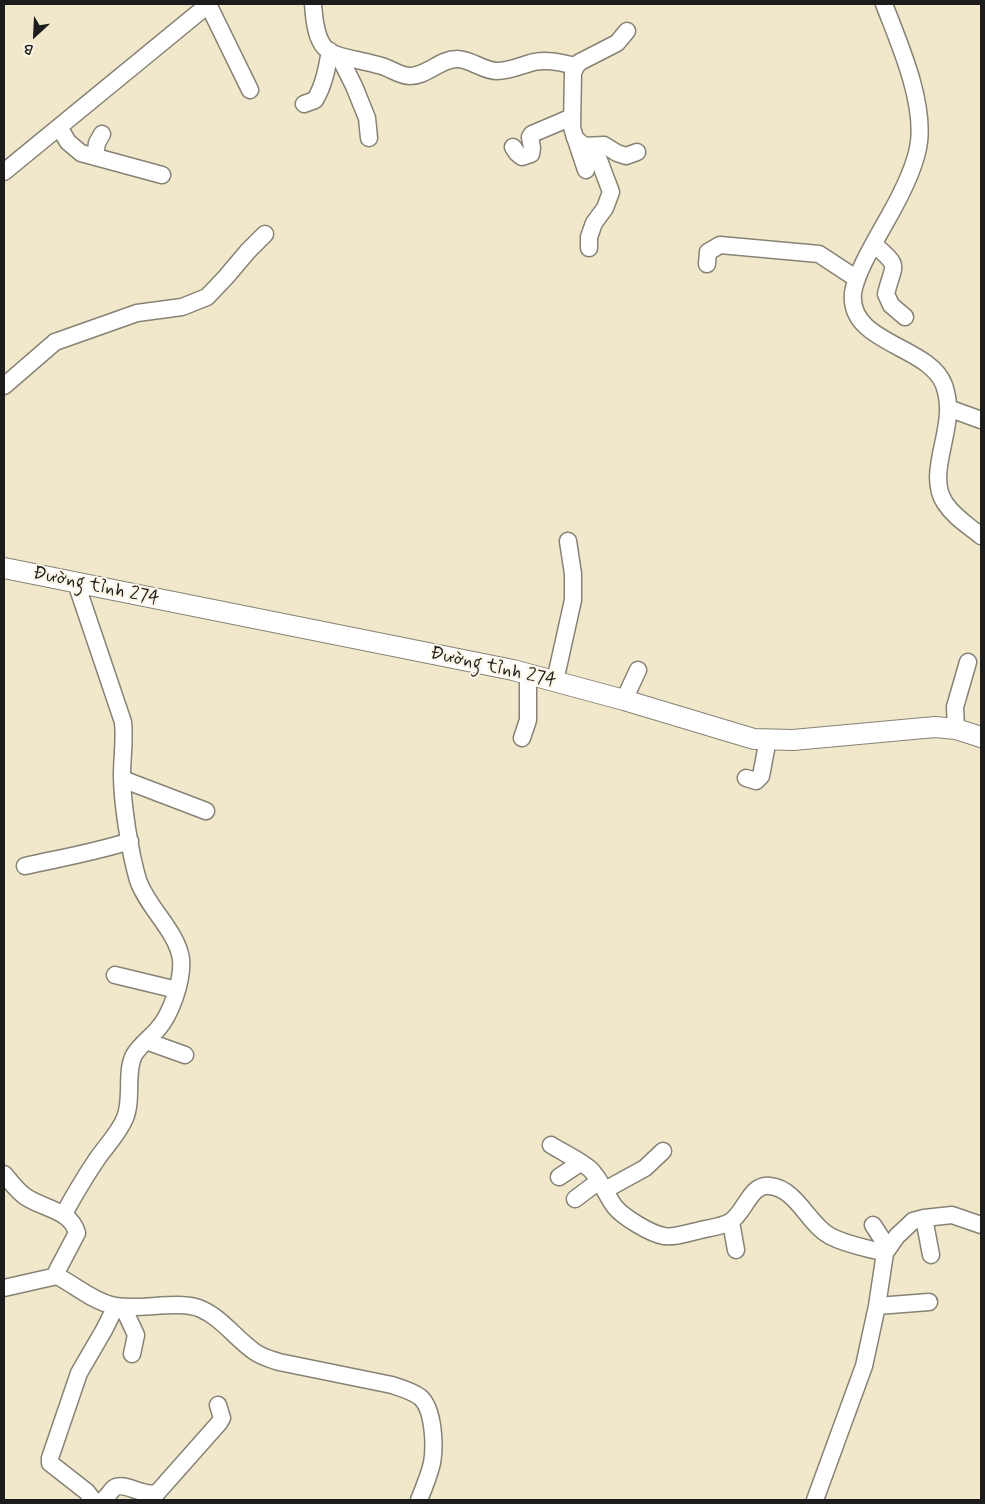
<!DOCTYPE html>
<html>
<head>
<meta charset="utf-8">
<style>
	body { margin:0 }
	#map { position:relative; width:985px; height:1504px; overflow:hidden; background:#f1e8cc; font-family:Mynerve,sans-serif }
	canvas { display:block }
	.frame { position:absolute; inset:0; border:5px solid #1c1c1c; pointer-events:none }
	.north { position:absolute; left:10px; top:10px; width:50px; height:50px; -webkit-text-stroke:4px #fcf5e5; paint-order:stroke; rotate:205deg; font-size:14px; font-weight:700; line-height:20px; text-align:center; color:#1c1c1c }
	.north::after { content:''; display:block; margin:auto; width:18px; height:22px; background:#1c1c1c; clip-path:polygon(50% 0,100% 100%,50% 72%,0 100%) }
</style>
</head>
<body>
<div id="map">
<canvas width="985" height="1504"></canvas>
<div class="frame"></div>
<div class="north">B</div>
</div>
<script>
const context = document.querySelector('canvas').getContext('2d');
context.lineJoin = 'round';
function trace(path, color, width, dash) { context.strokeStyle = color; context.lineWidth = width; context.lineCap = dash ? 'butt' : 'round'; context.setLineDash(dash || []); context.stroke(path); }
function drawText(font, color, halo, rows, align = 'center') {
  context.font = font + ' Mynerve,sans-serif'; context.lineWidth = 4; context.setLineDash([]); context.textBaseline = 'middle'; context.strokeStyle = halo; context.fillStyle = color; for (const [text, x, y, turn = 0] of rows) {
    context.save(); context.translate(x, y); context.rotate((+turn || 0) * Math.PI / 180); context.textAlign = isNaN(turn) ? turn : align; if (halo) context.strokeText(text, 0, 0); context.fillText(text, 0, 0); context.restore();
  }
}
const minor = new Path2D(`
	M 208,4 L 250,90
	M 313,4 C 317,61 330,52 378,65 C 389,67 399,76 410,76 C 427,76 440,59 457,59 C 471,59 483,71 497,71 C 510,71 522,65 534,62 C 549,59 562,63 576,66
	M 884,4 C 899,43 924,99 919,142 C 916,166 900,197 888,218 C 877,238 856,272 853,293 C 848,344 929,345 944,385 C 946,391 948,401 948,407 C 950,437 927,477 945,503 C 954,517 969,526 981,536
	M 339,56 L 354,86 L 367,118 L 369,138
	M 304,104 L 315,100 C 324,85 327,68 330,51
	M 59,127 L 68,142 L 81,153 L 162,175
	M 576,140 L 586,170
	M 582,146 L 604,145 L 617,153 L 626,156 L 637,152
	M 513,147 L 517,153 L 522,157 L 531,154 L 532,148 L 530,137 L 532,134 L 572,117
	M 95,157 L 97,143 L 102,134
	M 4,172 L 209,4
	M 874,244 C 901,269 894,261 886,294 L 891,305 L 905,317
	M 589,248 L 589,237 L 594,223 L 605,208 L 611,192 L 599,160 L 575,138 L 572,127 L 573,73 L 576,66 L 580,62 L 617,43 L 627,31
	M 707,264 L 708,252 L 720,245 L 819,254 L 857,279
	M 4,386 L 55,342 L 137,313 L 182,307 L 207,297 L 226,277 L 248,251 L 265,234
	M 948,408 L 981,420
	M 555,681 L 573,600 L 573,574 L 568,541
	M 624,700 L 638,670
	M 956,729 L 955,707 L 968,662
	M 522,738 L 528,720 L 528,674
	M 746,778 L 756,781 L 761,776 L 768,739
	M 122,779 L 206,811
	M 25,866 C 61,858 96,852 130,841
	M 115,975 L 177,990
	M 146,1041 L 185,1055
	M 551,1145 C 564,1153 579,1160 590,1169 C 601,1180 606,1195 615,1207 C 623,1217 651,1234 664,1236 C 674,1238 687,1233 697,1231 C 707,1228 721,1227 730,1222 C 745,1213 750,1183 770,1186 C 797,1189 808,1224 830,1236 C 847,1245 867,1248 885,1253
	M 4,1174 C 11,1182 17,1191 26,1197 C 44,1209 71,1210 77,1233 L 57,1271 L 57,1276 C 75,1285 91,1300 111,1305 C 136,1312 178,1299 201,1309 C 222,1318 236,1339 255,1352 C 262,1357 270,1359 279,1362 L 392,1385 C 401,1388 412,1391 420,1397 C 434,1409 435,1446 432,1463 C 429,1476 424,1488 419,1500
	M 559,1177 L 580,1163
	M 605,1190 L 645,1168 L 663,1151
	M 575,1199 L 599,1181
	M 64,1214 C 74,1195 85,1177 97,1159 C 106,1146 119,1133 125,1118 C 133,1099 125,1072 134,1055 C 140,1045 150,1038 157,1030 C 171,1015 183,980 181,959 C 177,931 147,907 138,880 C 130,853 122,803 122,775 C 122,757 125,740 123,722 L 76,583
	M 924,1218 L 931,1255
	M 731,1222 L 736,1250
	M 873,1225 L 888,1248
	M 4,1288 L 57,1276
	M 877,1306 L 929,1302
	M 123,1307 L 136,1335 L 132,1354
	M 93,1500 L 87,1492 L 50,1463 L 50,1458 L 79,1373 L 104,1330 L 116,1306
	M 103,1500 C 107,1497 110,1492 114,1488 C 124,1481 143,1497 157,1493 L 219,1423 L 222,1418 L 218,1405
	M 815,1500 L 864,1366 L 877,1306 L 885,1253 L 897,1236 L 913,1221 L 924,1218 L 952,1215 L 981,1225`);
const major = new Path2D(`
	M 4,568 L 513,670 L 624,700 L 754,739 L 793,740 L 935,727 L 956,729 L 981,737`);
trace(minor, '#868274', 19);
trace(major, '#868274', 22);
trace(minor, '#fff', 16);
trace(major, '#fff', 20);
drawText('19px', '#1c1c1c', '#fcf5e5', [
	["Đường tỉnh 274",96,587,12],
	["Đường tỉnh 274",493,668,13]
]);
</script>
</body>
</html>
